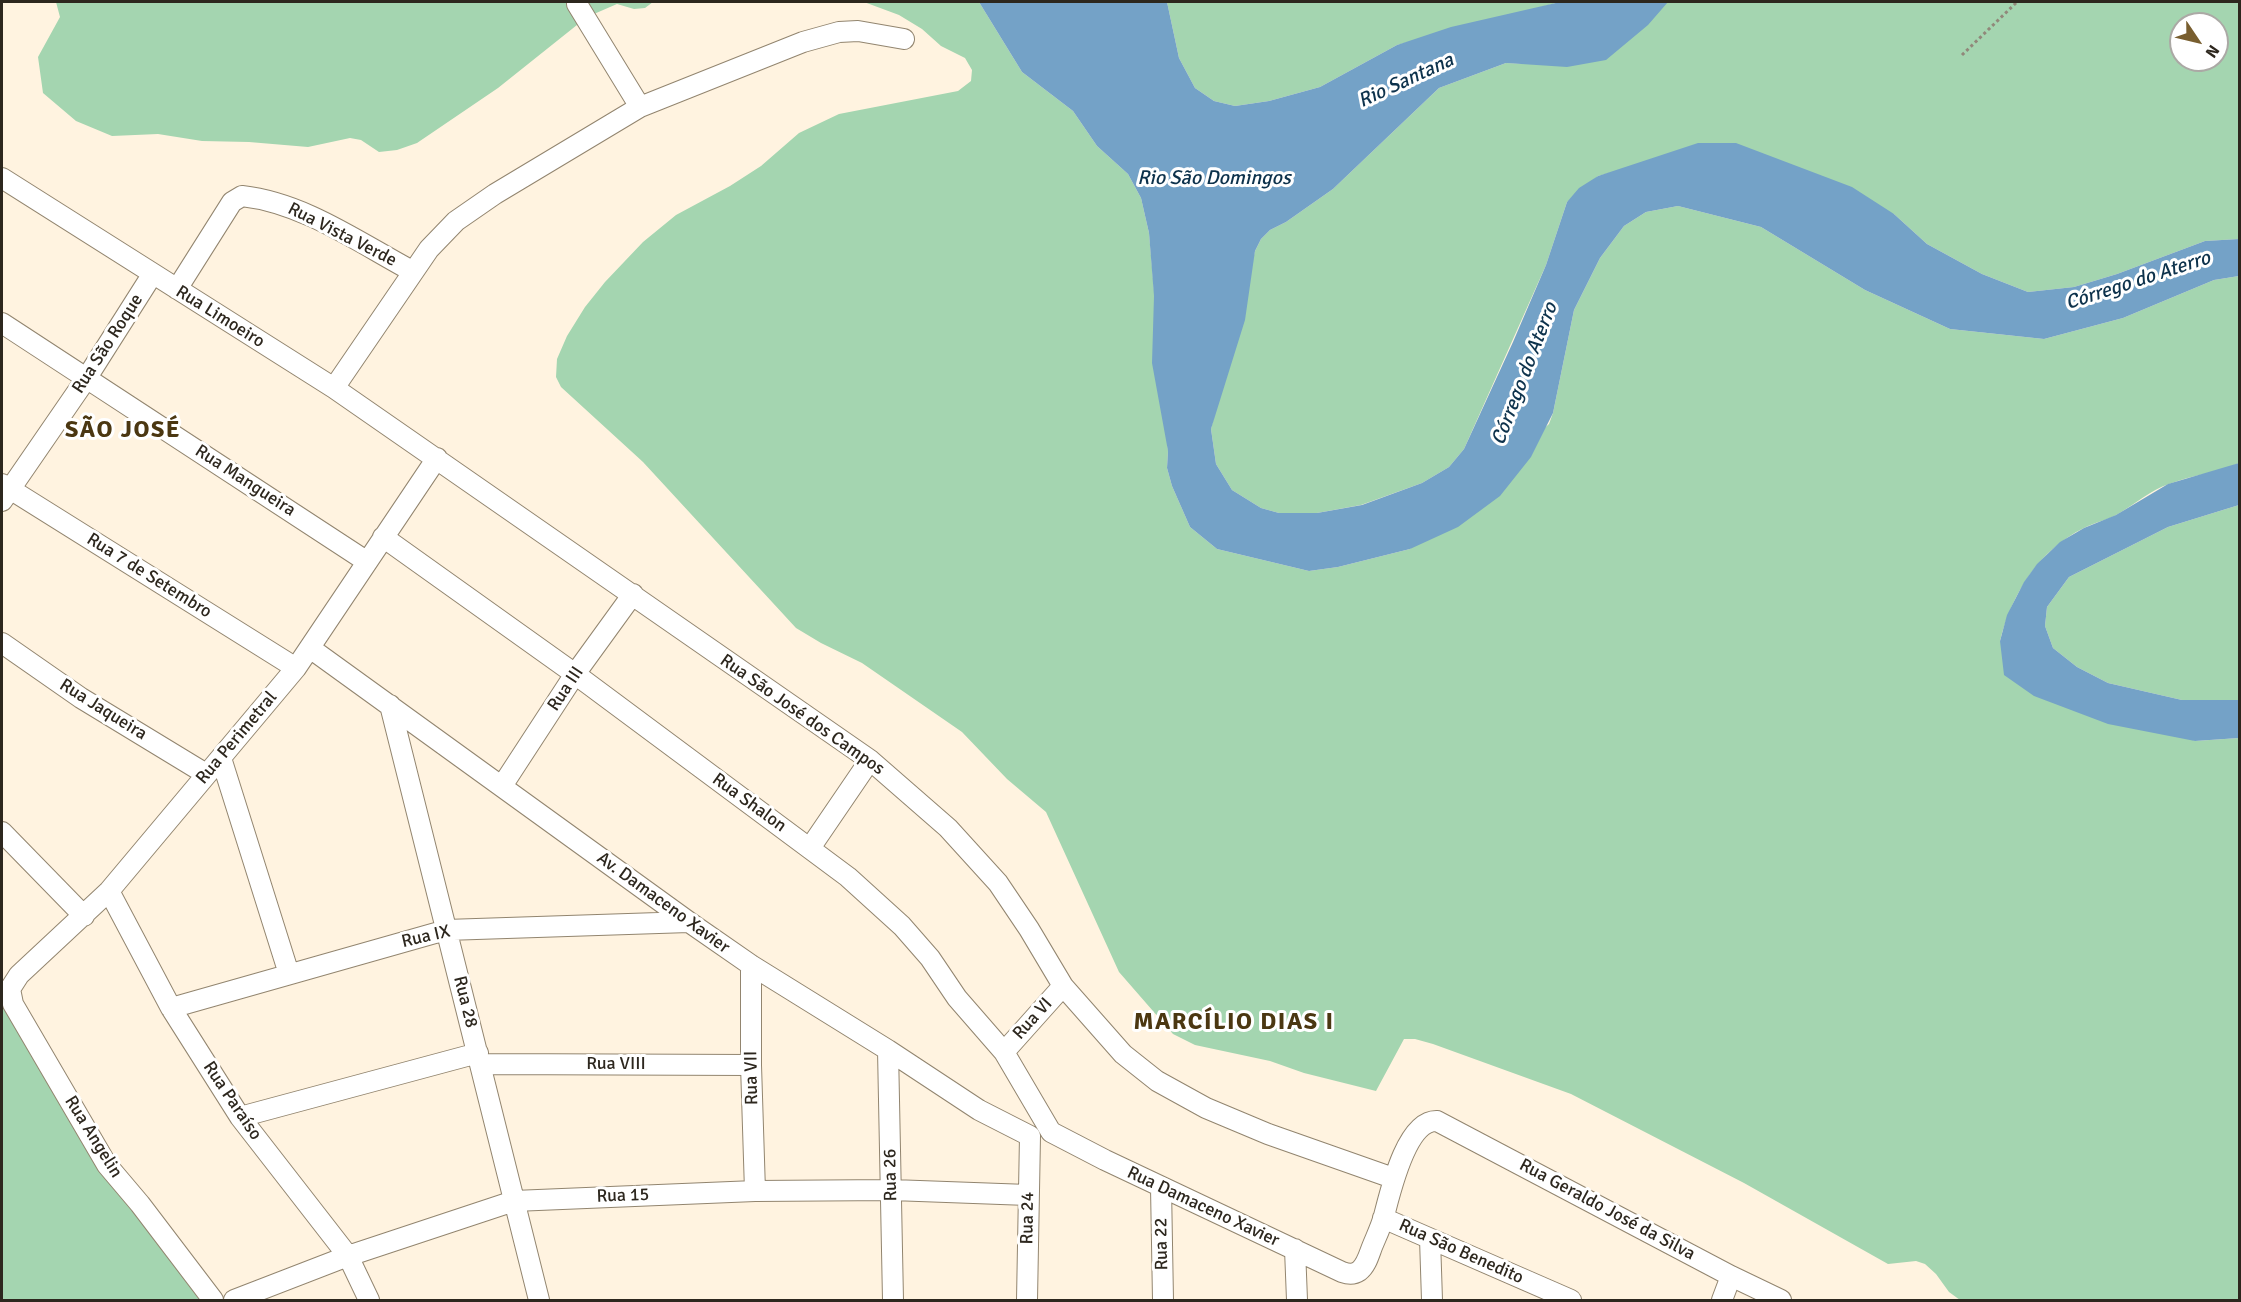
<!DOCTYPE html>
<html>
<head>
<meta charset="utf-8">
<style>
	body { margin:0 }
	#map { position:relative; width:2241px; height:1302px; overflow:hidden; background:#fff3e0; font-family:Signika,sans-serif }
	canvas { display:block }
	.frame { position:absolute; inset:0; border:3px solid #2d271e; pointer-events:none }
	.north { position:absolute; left:2169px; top:12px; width:60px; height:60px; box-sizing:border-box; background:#fff; border:2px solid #aba9a5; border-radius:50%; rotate:125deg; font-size:16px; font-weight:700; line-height:24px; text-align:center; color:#2d271e }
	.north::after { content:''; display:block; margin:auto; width:21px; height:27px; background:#785e2f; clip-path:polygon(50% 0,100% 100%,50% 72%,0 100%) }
</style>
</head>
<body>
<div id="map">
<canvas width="2241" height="1302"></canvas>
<div class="frame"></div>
<div class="north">N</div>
</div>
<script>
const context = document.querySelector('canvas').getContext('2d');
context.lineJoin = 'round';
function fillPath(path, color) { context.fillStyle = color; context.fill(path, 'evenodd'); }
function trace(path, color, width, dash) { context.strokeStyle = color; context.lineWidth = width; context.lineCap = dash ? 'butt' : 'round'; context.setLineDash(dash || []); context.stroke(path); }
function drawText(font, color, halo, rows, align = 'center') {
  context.font = font + ' Signika,sans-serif'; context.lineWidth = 6; context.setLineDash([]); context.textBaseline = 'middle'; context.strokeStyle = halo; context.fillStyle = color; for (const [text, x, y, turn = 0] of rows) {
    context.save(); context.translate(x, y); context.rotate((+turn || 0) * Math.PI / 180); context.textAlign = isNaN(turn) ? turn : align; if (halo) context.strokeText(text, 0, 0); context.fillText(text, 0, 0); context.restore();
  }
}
fillPath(new Path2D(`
	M 56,2 L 653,2 L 645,8 L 634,9 L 617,4 L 587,17 L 498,88 L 417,143 L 397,150 L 379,152 L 361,140 L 350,138 L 308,147 L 249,142 L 202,141 L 158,134 L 112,136 L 76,121 L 43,93 L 38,57 L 60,17 Z
	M 864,2 L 979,2 L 1022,72 L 1073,111 L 1097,146 L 1128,174 L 1141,198 L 1149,233 L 1168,451 L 1167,468 L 1172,486 L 1190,527 L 1217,549 L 1309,571 L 1338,567 L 1410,549 L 1549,424 L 1553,413 L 1574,310 L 1600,258 L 1624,226 L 1646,212 L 1678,206 L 1761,227 L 1865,290 L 1950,329 L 2044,339 L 2123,318 L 2214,280 L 2239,276 L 2239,463 C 2217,473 2192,475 2169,484 C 2151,490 2135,504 2118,514 C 2108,520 2095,522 2084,528 C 2039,550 2012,593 2000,641 L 2195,741 L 2239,738 L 2239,1300 L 1960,1300 L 1949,1292 L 1936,1274 L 1925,1264 L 1916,1261 L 1888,1264 L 1744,1183 L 1571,1094 L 1433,1044 L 1415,1039 L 1404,1039 L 1376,1091 L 1304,1073 L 1270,1061 L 1195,1045 L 1173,1034 L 1119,972 L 1046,812 L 1007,779 L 962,732 L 862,663 L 821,643 L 796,628 L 643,462 L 561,387 L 556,377 L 557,359 L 567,336 L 585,307 L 605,282 L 643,242 L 676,215 L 730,186 L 761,166 L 799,133 L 839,114 L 958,91 L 971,81 L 972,70 L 965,58 L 941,46 L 922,29 L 899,15 Z
	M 1167,2 L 1560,2 L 1397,45 L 1320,87 L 1269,101 L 1235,106 L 1214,101 L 1195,88 L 1179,58 Z
	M 1668,2 L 2239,2 L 2239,239 L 2205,241 L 2117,274 L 2074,287 L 2028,292 L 1982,274 L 1927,244 L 1894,214 L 1613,172 L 1598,176 L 1567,202 L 1546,265 L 1464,449 L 1449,467 L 1422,483 L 1361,505 L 1317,513 L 1279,513 L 1261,508 L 1232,490 L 1216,464 L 1211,429 L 1255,251 L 1261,239 L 1270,230 L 1286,222 L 1333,189 L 1439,88 L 1506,63 L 1526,64 ZM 2181,24 L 2217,24 L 2217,60 L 2181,60 Z
	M 2239,505 L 2239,700 L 2182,700 L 2108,683 L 2077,667 L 2053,648 L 2045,626 L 2047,607 L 2069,577 L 2168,527 Z
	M 2,999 L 39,1061 L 206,1300 L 2,1300 Z`), '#a4d5b0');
fillPath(new Path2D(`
	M 979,2 L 1167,2 L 1179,58 L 1195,88 L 1214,101 L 1235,106 L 1269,101 L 1320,87 L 1397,45 L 1451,27 L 1560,2 L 1668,2 L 1648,25 L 1606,60 L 1567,67 L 1506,63 L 1439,88 L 1333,189 L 1286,222 L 1270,230 L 1261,239 L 1255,251 L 1245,320 L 1211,429 L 1216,464 L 1232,490 L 1261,508 L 1279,513 L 1317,513 L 1362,505 L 1422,483 L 1449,467 L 1464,449 L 1513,342 L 1546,265 L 1567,202 L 1579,188 L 1598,176 L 1698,143 L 1736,143 L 1852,187 L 1894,214 L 1927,244 L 1982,274 L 2028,292 L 2074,287 L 2117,274 L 2205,241 L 2239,239 L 2239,276 L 2214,280 L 2123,318 L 2044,339 L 1950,329 L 1865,290 L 1761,227 L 1678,206 L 1646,212 L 1624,226 L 1600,258 L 1574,310 L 1553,413 L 1531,457 L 1500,496 L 1458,527 L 1410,549 L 1338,567 L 1309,571 L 1217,549 L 1190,527 L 1172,486 L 1167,468 L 1168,451 L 1152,363 L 1154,296 L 1149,233 L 1141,198 L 1128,174 L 1097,146 L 1073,111 L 1022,72 Z
	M 2239,463 L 2239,505 L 2168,527 L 2069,577 L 2047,607 L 2045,626 L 2053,648 L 2077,667 L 2108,683 L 2182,700 L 2239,700 L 2239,738 L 2195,741 L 2108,724 L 2034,696 L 2004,675 L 2000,641 L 2007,615 L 2024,582 L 2037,564 L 2060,542 L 2084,528 L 2116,515 L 2168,484 Z`), '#74a2c7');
const minor = new Path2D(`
	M 577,4 L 640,107
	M 2,178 L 334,388 L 870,760 L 948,828 L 998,883 L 1029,929 L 1063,986 L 1123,1054 L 1157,1081 L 1206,1108 L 1268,1134 L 1393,1178
	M 177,289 L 232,202 L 242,196 C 304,203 358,242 412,271
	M 2,323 L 366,561
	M 334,388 L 429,249 L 456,221 L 495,194 L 640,107 L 803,42 L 839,32 L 858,31 L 904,39
	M 2,484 L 296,668
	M 2,501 L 86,379 L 152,275
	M 383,537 L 575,674 L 848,877 L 902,926 L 930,958 L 957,998 L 1004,1052 L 1051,1132
	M 2,643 L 81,698 L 206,774
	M 310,648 L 689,922 L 751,965 L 888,1050 L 979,1110 L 1030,1136
	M 390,705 L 539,1300
	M 221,758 L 289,974
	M 502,786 L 575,674 L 633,594
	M 2,832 L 84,916
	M 810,848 L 870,760
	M 109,891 L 171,1008 L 240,1117 L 348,1256 L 369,1300
	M 751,965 L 751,1065 L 755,1191
	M 171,1008 L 446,930 L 689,922
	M 888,1050 L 893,1300
	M 1004,1052 L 1063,986
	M 480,1064 L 751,1065
	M 240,1117 L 478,1053
	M 1051,1132 L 1105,1160 L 1342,1272 C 1348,1274 1353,1275 1359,1271 C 1366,1266 1369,1255 1372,1247 C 1376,1237 1381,1227 1384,1216 C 1390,1193 1406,1120 1437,1121 L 1731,1276 L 1781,1300
	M 1161,1187 L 1163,1300
	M 1383,1218 L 1571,1300
	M 1430,1239 L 1432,1300
	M 1295,1249 L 1297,1300
	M 213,1300 L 140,1204 L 107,1165 L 13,1004 L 10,989 L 19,975 L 109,891 L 296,668 L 437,458
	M 234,1300 L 348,1256 L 514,1201 L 755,1191 L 892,1190 L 1028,1195
	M 1027,1300 L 1030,1136
	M 1722,1300 L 1731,1276`);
trace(minor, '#92856f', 22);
trace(new Path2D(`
	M 1962,55 L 2017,2`), '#91887a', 3, [3, 3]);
trace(minor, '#fff', 20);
drawText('18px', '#2d271e', '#fff', [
	["Rua Vista Verde",342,235,27],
	["Rua Limoeiro",220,317,32],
	["Rua São Roque",108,344,-57],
	["Rua Mangueira",245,481,33],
	["Rua 7 de Setembro",149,576,32],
	["Rua III",566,689,-56],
	["Rua Jaqueira",103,710,32],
	["Rua São José dos Campos",802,715,35],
	["Rua Perimetral",237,738,-50],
	["Rua Shalon",749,803,36],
	["Av. Damaceno Xavier",663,903,36],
	["Rua IX",426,937,-13],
	["Rua 28",465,1002,76],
	["Rua VI",1033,1019,-48],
	["Rua VIII",616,1064],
	["Rua VII",752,1078,-91],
	["Rua Paraíso",232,1101,56],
	["Rua Angelin",93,1137,58],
	["Rua 26",891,1175,-91],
	["Rua 15",623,1196,-2],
	["Rua Damaceno Xavier",1203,1207,25],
	["Rua Geraldo José da Silva",1607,1210,28],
	["Rua 24",1028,1218,-89],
	["Rua 22",1162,1244,-91],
	["Rua São Benedito",1461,1252,24]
]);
drawText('italic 20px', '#0d324c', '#fff', [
	["Rio Santana",1406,81,-25],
	["Rio São Domingos",1214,179],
	["Córrego do Aterro",2138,281,-18],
	["Córrego do Aterro",1525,374,-69]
]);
context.letterSpacing = '1.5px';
drawText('bold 24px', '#4b3711', '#fff', [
	["SÃO JOSÉ",123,431],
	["MARCÍLIO DIAS I",1234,1023]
]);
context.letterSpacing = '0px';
</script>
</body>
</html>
